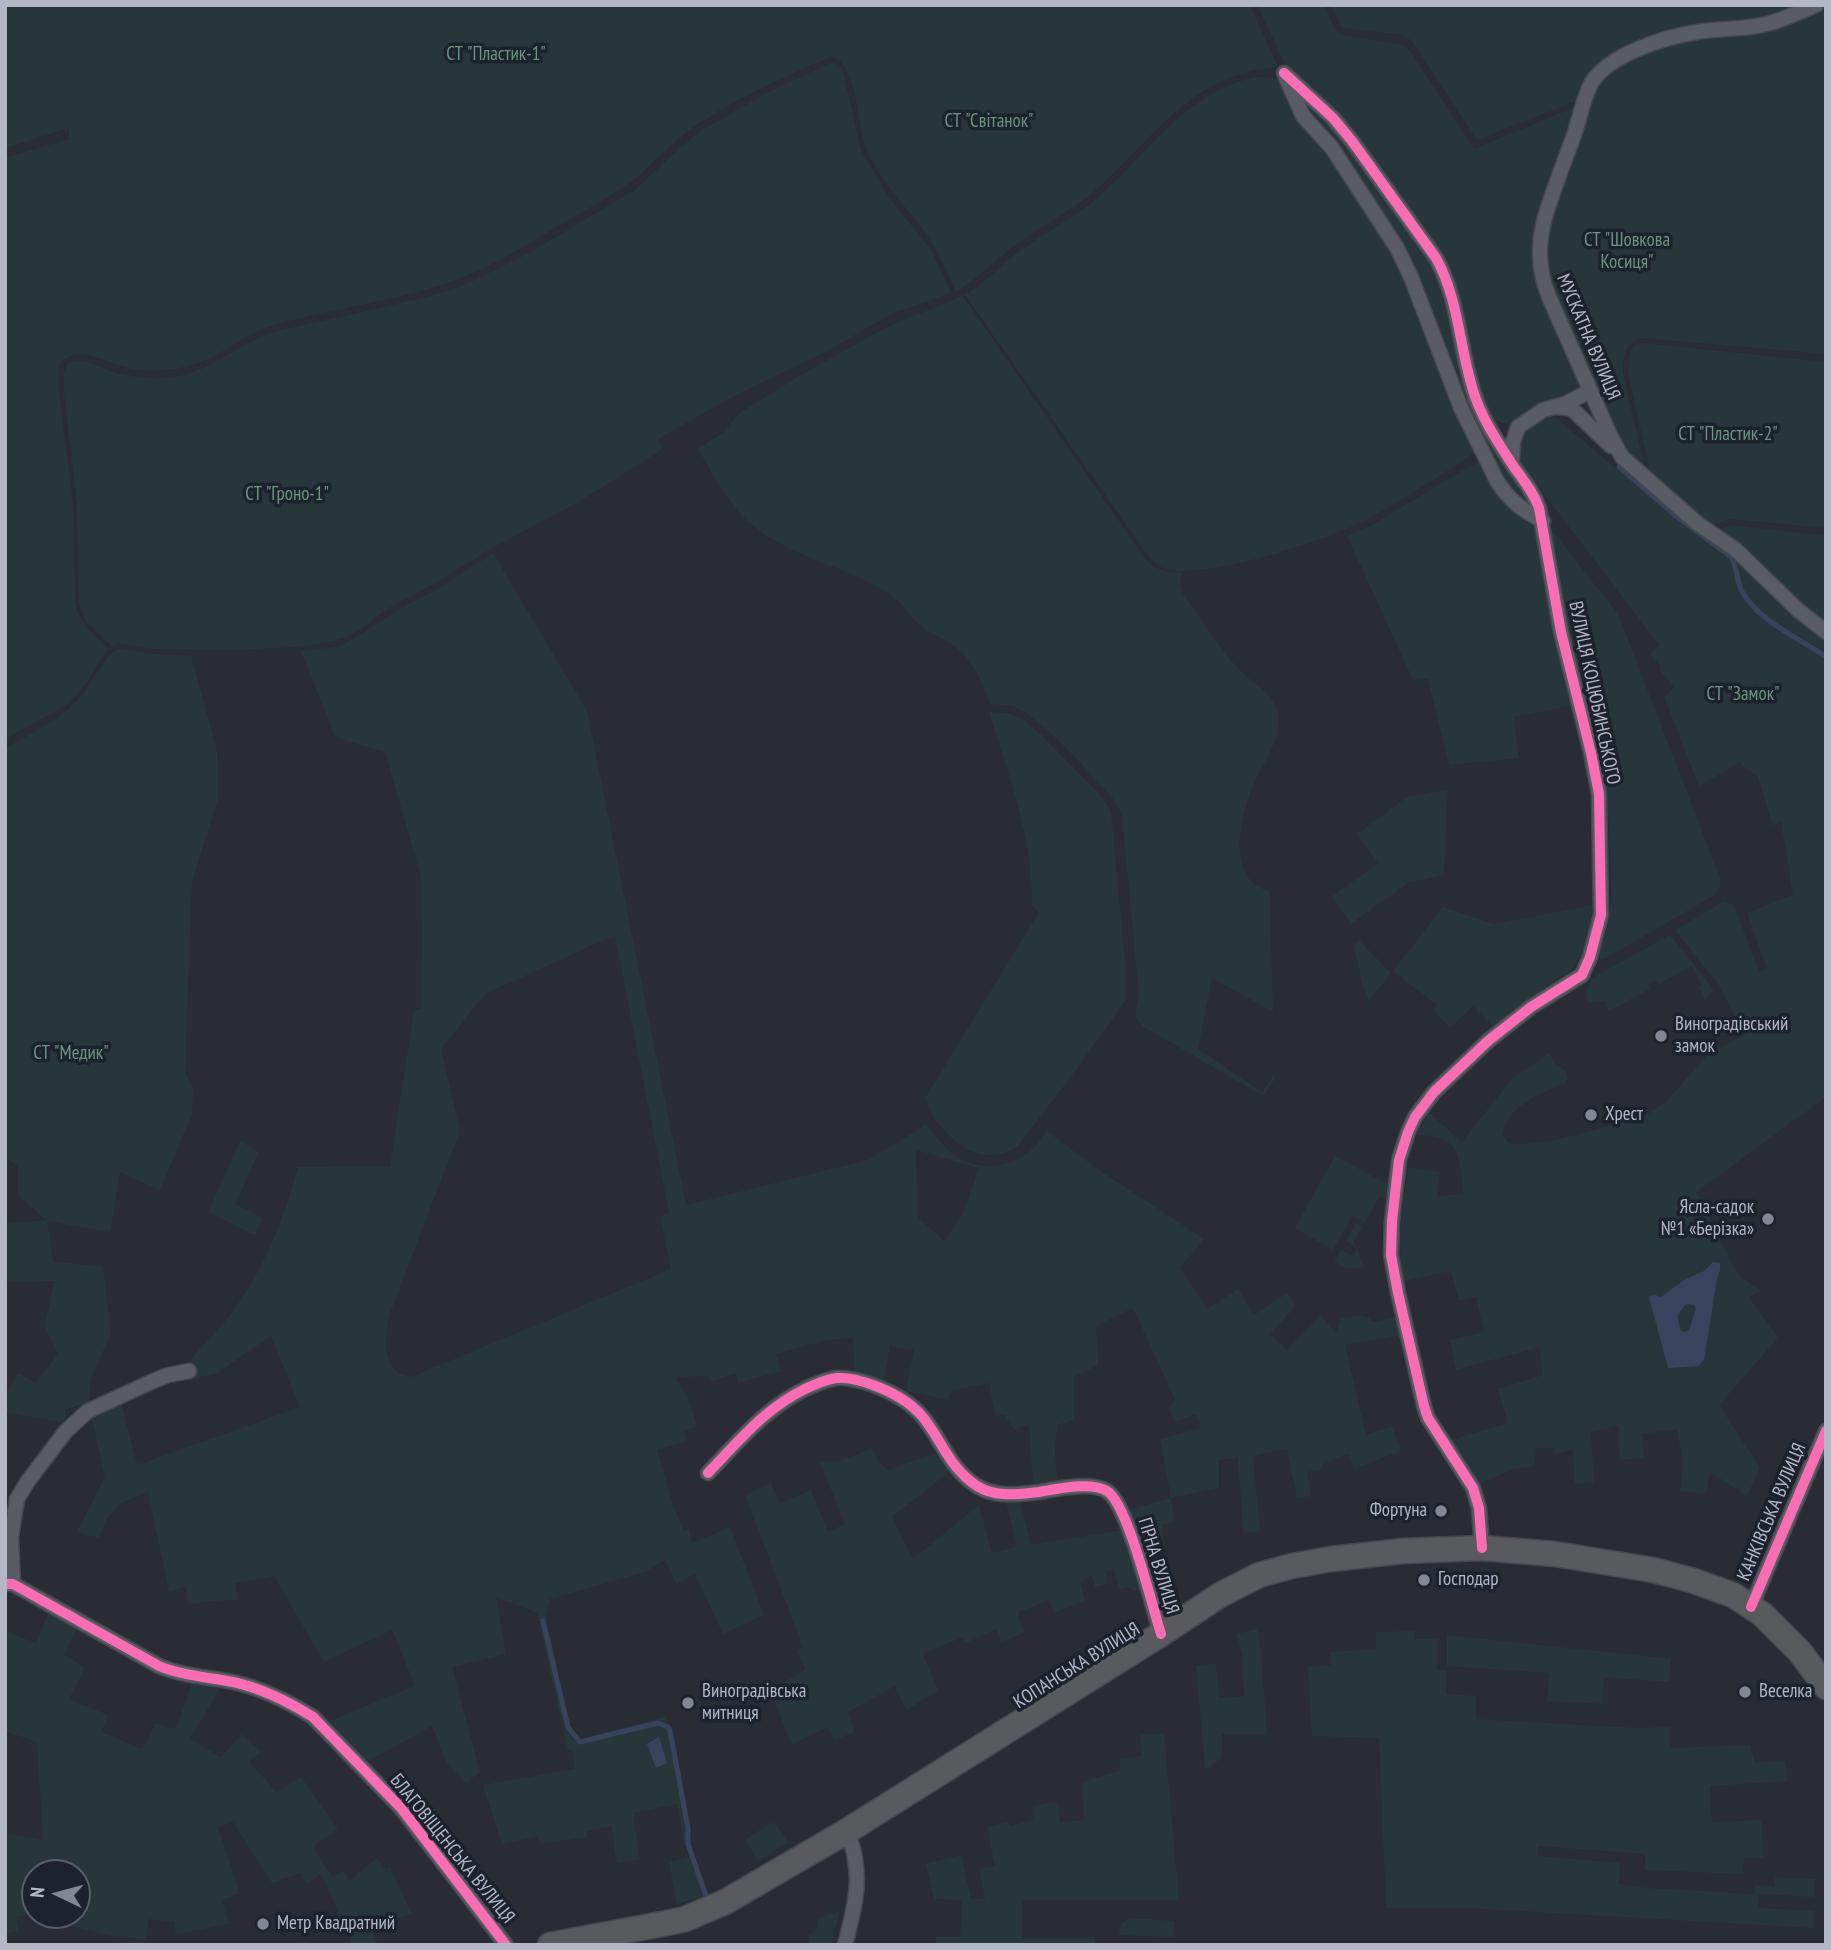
<!DOCTYPE html>
<html>
<head>
<meta charset="utf-8">
<style>
	body { margin:0 }
	#map { position:relative; width:1831px; height:1950px; overflow:hidden; background:#292c35; font-family:"PT Sans Narrow",sans-serif }
	canvas { display:block }
	.frame { position:absolute; inset:0; border:7px solid #b3b7c6; pointer-events:none }
	.north { position:absolute; left:21px; top:1859px; width:70px; height:70px; box-sizing:border-box; background:#1d222f; border:2px solid #595e6b; border-radius:50%; rotate:275deg; font-size:19px; font-weight:700; line-height:28px; text-align:center; color:#b3b7c6 }
	.north::after { content:''; display:block; margin:auto; width:24px; height:32px; background:#838693; clip-path:polygon(50% 0,100% 100%,50% 72%,0 100%) }
</style>
</head>
<body>
<div id="map">
<canvas width="1831" height="1950"></canvas>
<div class="frame"></div>
<div class="north">N</div>
</div>
<script>
const context = document.querySelector('canvas').getContext('2d');
context.lineJoin = 'round';
function fillPath(path, color) { context.fillStyle = color; context.fill(path, 'evenodd'); }
function trace(path, color, width, dash) { context.strokeStyle = color; context.lineWidth = width; context.lineCap = dash ? 'butt' : 'round'; context.setLineDash(dash || []); context.stroke(path); }
function drawText(font, color, halo, rows, align = 'center') {
  context.font = font + ' "PT Sans Narrow",sans-serif'; context.lineWidth = 7; context.setLineDash([]); context.textBaseline = 'middle'; context.strokeStyle = halo; context.fillStyle = color; for (const [text, x, y, turn = 0] of rows) {
    context.save(); context.translate(x, y); context.rotate((+turn || 0) * Math.PI / 180); context.textAlign = isNaN(turn) ? turn : align; if (halo) context.strokeText(text, 0, 0); context.fillText(text, 0, 0); context.restore();
  }
}
fillPath(new Path2D(`
	M 5,5 L 1250,5 L 1278,67 C 1191,74 1157,135 1098,188 C 1072,212 1038,227 1010,249 C 992,263 977,279 956,292 C 947,270 937,249 923,230 C 904,204 880,180 867,150 C 857,127 858,65 833,57 C 816,62 801,70 785,77 C 749,94 714,111 683,135 C 665,149 650,167 632,181 C 612,196 590,207 568,220 C 543,235 517,251 490,265 C 421,300 344,304 271,326 C 248,333 231,348 210,358 C 187,369 159,373 133,369 C 108,365 80,342 59,364 L 58,384 L 73,503 L 75,605 C 80,624 94,635 108,648 L 88,681 L 70,703 L 5,739 L 5,158 L 69,139 L 69,128 L 5,148 Z
	M 1257,5 L 1323,5 L 1334,27 L 1339,34 L 1398,44 L 1405,46 L 1411,52 L 1474,149 L 1575,107 L 1573,122 L 1536,244 L 1585,389 L 1514,423 C 1493,425 1491,417 1482,402 L 1449,272 L 1286,66 Z
	M 1331,5 L 1808,5 L 1771,20 L 1650,42 L 1580,96 L 1576,101 L 1477,140 L 1412,41 L 1403,35 L 1345,28 L 1340,24 Z
	M 1826,6 L 1826,354 L 1643,338 C 1625,340 1623,358 1623,374 L 1646,473 L 1620,446 L 1553,299 L 1542,245 L 1590,96 C 1629,30 1707,44 1770,28 C 1789,23 1808,13 1826,6 Z
	M 833,63 L 839,65 L 843,71 L 861,150 L 889,198 L 932,251 L 951,293 L 893,313 L 825,352 L 732,397 L 658,439 L 663,449 L 580,501 L 492,548 L 434,584 L 387,609 L 359,630 L 345,637 L 331,642 L 299,647 L 231,650 L 154,649 L 119,643 L 112,646 L 85,620 L 79,603 L 77,502 L 63,385 L 64,373 L 67,364 C 85,356 96,367 113,372 C 129,377 149,379 166,378 C 207,375 237,344 274,332 L 428,297 L 455,289 L 475,280 L 531,252 L 635,190 L 680,148 L 701,131 L 720,120 L 763,95 L 828,64 Z
	M 1256,77 L 1283,78 L 1322,142 L 1394,252 L 1476,452 C 1442,474 1407,497 1372,517 C 1333,538 1208,580 1166,569 C 1159,567 1154,562 1149,557 L 965,295 C 986,283 1001,265 1020,251 C 1046,232 1076,217 1100,196 C 1150,151 1186,92 1256,77 Z
	M 1300,94 L 1336,129 L 1441,275 L 1470,390 L 1530,497 L 1532,510 L 1513,497 L 1464,407 L 1414,277 L 1313,122 Z
	M 963,296 L 1146,560 C 1157,570 1167,573 1182,573 L 1180,584 L 1182,592 C 1201,618 1218,648 1240,670 C 1254,685 1279,697 1279,719 C 1279,743 1263,763 1254,784 C 1242,811 1228,864 1256,885 C 1260,888 1266,890 1270,892 L 1273,1012 L 1212,978 L 1198,1049 L 1262,1092 L 1274,1075 L 1274,1080 L 1263,1096 L 1142,1026 L 1135,1016 L 1139,994 L 1122,817 L 1119,808 L 1110,794 C 1089,773 1037,713 1012,706 C 1005,705 997,705 990,704 C 980,676 972,656 945,640 C 939,636 932,634 926,630 C 915,623 909,613 900,603 C 893,596 883,590 874,585 C 833,563 785,554 750,523 C 727,503 713,474 698,449 L 724,432 L 738,414 L 801,375 L 887,327 Z
	M 1643,343 L 1826,362 L 1826,528 L 1730,519 L 1708,526 L 1654,479 L 1650,471 L 1628,373 L 1630,352 L 1635,345 Z
	M 1547,416 L 1560,420 L 1576,435 L 1679,521 L 1684,519 L 1728,550 L 1826,638 L 1826,1097 L 1696,1192 L 1738,1275 L 1760,1291 L 1749,1297 L 1778,1338 L 1719,1405 L 1760,1467 L 1747,1496 L 1710,1472 L 1706,1494 L 1680,1491 L 1683,1463 L 1677,1429 L 1642,1434 L 1644,1458 L 1620,1460 L 1618,1426 L 1591,1432 L 1594,1482 L 1575,1484 L 1573,1450 L 1555,1454 L 1554,1448 L 1536,1448 L 1535,1466 L 1514,1469 L 1480,1484 L 1451,1440 L 1508,1423 L 1498,1389 L 1543,1375 L 1539,1347 L 1456,1370 L 1450,1340 L 1484,1332 L 1476,1297 L 1459,1301 L 1451,1271 L 1404,1281 C 1395,1244 1404,1205 1408,1167 L 1440,1172 L 1437,1196 L 1464,1194 C 1458,1154 1462,1135 1415,1135 L 1429,1113 L 1462,1142 L 1512,1079 L 1549,1053 L 1555,1064 L 1566,1071 L 1568,1079 L 1565,1083 C 1540,1094 1511,1103 1502,1134 L 1508,1142 C 1533,1152 1619,1122 1648,1114 L 1668,1100 L 1690,1074 L 1708,1055 L 1744,1035 L 1719,985 L 1675,930 L 1723,902 L 1734,905 L 1759,972 L 1767,969 L 1747,913 L 1793,895 L 1781,821 L 1773,826 L 1758,777 L 1739,763 L 1699,786 L 1664,697 L 1675,687 L 1658,669 L 1661,666 L 1650,654 L 1659,645 L 1522,465 C 1516,442 1525,423 1547,416 Z
	M 1480,460 L 1502,501 L 1536,530 L 1550,617 L 1570,706 L 1514,717 L 1519,758 L 1449,765 L 1428,679 L 1413,680 L 1347,536 L 1372,525 Z
	M 1731,525 L 1826,536 L 1826,626 L 1716,531 Z
	M 1550,528 L 1618,614 L 1721,880 L 1720,886 L 1715,895 L 1606,958 L 1595,962 L 1607,929 L 1612,897 L 1607,790 L 1566,630 Z
	M 493,553 L 587,711 L 686,1205 L 868,1160 L 926,1125 C 936,1136 945,1149 957,1157 C 981,1172 1014,1168 1033,1148 C 1039,1143 1043,1136 1047,1131 L 1099,1170 L 1204,1239 L 1180,1268 L 1207,1309 L 1238,1289 L 1254,1315 L 1287,1293 L 1296,1306 L 1270,1334 L 1287,1350 L 1321,1316 L 1336,1333 L 1341,1318 L 1359,1315 L 1370,1318 L 1372,1322 L 1397,1317 L 1401,1335 L 1345,1345 L 1366,1435 L 1392,1426 L 1401,1451 L 1354,1469 L 1348,1454 L 1322,1465 L 1322,1469 L 1307,1472 L 1311,1496 L 1297,1498 L 1287,1449 L 1253,1456 L 1260,1531 L 1243,1533 L 1238,1458 L 1219,1460 L 1219,1488 L 1171,1498 L 1175,1522 L 1162,1525 L 1165,1548 L 1143,1554 L 1129,1510 L 1171,1498 L 1160,1439 L 1201,1428 L 1196,1414 L 1174,1422 L 1168,1407 L 1176,1402 L 1133,1308 L 1096,1326 L 1098,1365 L 1074,1377 L 1074,1420 L 1057,1425 L 1055,1451 L 1057,1481 L 1033,1483 L 1029,1424 L 1014,1430 L 1004,1415 L 995,1416 L 989,1383 L 952,1390 L 949,1400 L 906,1391 L 914,1350 L 890,1346 L 883,1382 L 855,1371 L 853,1338 L 827,1340 L 776,1354 L 781,1371 L 738,1383 L 735,1373 L 711,1382 L 708,1376 L 676,1377 L 690,1403 L 697,1426 L 684,1431 L 687,1441 L 657,1450 L 673,1505 L 684,1531 L 689,1529 L 692,1543 L 730,1527 L 764,1615 L 723,1634 L 695,1574 L 676,1584 L 665,1560 L 645,1572 L 550,1599 L 546,1616 L 570,1727 L 579,1739 L 665,1717 L 673,1730 L 690,1828 L 689,1844 L 708,1892 L 703,1896 L 677,1904 L 669,1862 L 690,1857 L 684,1842 L 678,1804 L 633,1813 L 640,1859 L 617,1863 L 611,1826 L 586,1831 L 587,1837 L 540,1844 L 538,1836 L 502,1844 L 483,1785 L 575,1769 L 572,1750 L 568,1750 L 537,1613 L 496,1597 L 506,1654 L 452,1667 L 480,1772 L 466,1783 L 447,1763 L 432,1726 L 368,1761 L 330,1721 L 415,1686 L 392,1630 L 324,1662 L 274,1576 L 235,1583 L 238,1600 L 209,1601 L 189,1605 L 185,1586 L 169,1592 L 148,1492 L 119,1504 L 106,1520 L 99,1538 L 77,1532 L 105,1477 L 91,1415 L 121,1402 L 137,1465 L 300,1407 L 271,1336 L 217,1373 L 193,1379 L 189,1361 C 201,1347 215,1335 226,1320 C 262,1275 283,1222 298,1167 L 390,1166 L 414,1010 L 421,1009 L 422,939 L 421,877 L 385,752 L 335,737 L 301,651 L 335,647 L 345,644 L 405,606 L 440,588 ZM 615,935 L 669,1213 L 660,1216 L 671,1269 L 411,1377 C 406,1375 399,1374 395,1370 C 382,1356 386,1333 389,1316 L 460,1131 L 441,1049 L 485,994 ZM 916,1150 L 979,1168 L 963,1213 L 945,1241 L 918,1218 Z
	M 119,649 L 154,654 L 191,656 L 217,751 L 218,799 L 192,881 L 185,1071 L 193,1090 L 192,1114 L 160,1190 L 120,1172 L 110,1232 L 47,1221 L 53,1261 L 103,1267 L 111,1333 L 90,1381 L 90,1403 L 66,1409 L 64,1423 L 5,1412 L 5,1395 L 18,1373 L 36,1383 L 58,1354 L 45,1327 L 54,1281 L 5,1282 L 5,1224 L 46,1220 L 18,1195 L 18,1166 L 5,1157 L 5,749 C 29,734 59,721 78,700 C 90,686 105,653 119,649 Z
	M 989,712 L 1007,713 L 1020,718 L 1038,732 L 1102,797 L 1111,812 L 1126,972 L 1125,1001 L 1079,1066 L 1018,1146 C 984,1168 954,1146 934,1118 C 930,1112 928,1104 925,1098 L 1039,912 L 1032,906 C 1033,838 1009,776 989,712 Z
	M 1448,790 L 1444,875 L 1408,883 L 1351,924 L 1332,896 L 1378,864 L 1357,834 L 1407,797 Z
	M 1593,905 C 1590,927 1586,953 1571,970 L 1523,1002 L 1493,1026 L 1473,1006 L 1450,1028 L 1433,1010 L 1437,1005 L 1393,971 L 1443,907 L 1494,924 Z
	M 1670,935 L 1711,986 L 1713,989 L 1712,992 L 1705,999 L 1699,987 L 1702,985 L 1692,966 L 1659,984 L 1656,980 L 1648,984 L 1650,989 L 1609,1011 L 1604,1001 L 1591,1003 L 1588,1001 L 1586,991 L 1592,978 Z
	M 1359,940 L 1391,973 L 1369,1001 L 1363,987 L 1354,946 Z
	M 240,1141 L 259,1152 L 235,1204 L 263,1218 L 255,1235 L 208,1212 Z
	M 1335,1156 L 1389,1185 L 1387,1200 L 1380,1196 L 1365,1222 L 1352,1216 L 1333,1250 L 1295,1228 Z
	M 1356,1223 L 1362,1227 L 1354,1241 L 1364,1267 L 1348,1269 L 1334,1262 L 1341,1250 L 1353,1256 L 1356,1251 L 1354,1246 L 1346,1241 Z
	M 873,1448 L 878,1461 L 888,1470 L 937,1453 L 949,1472 L 892,1517 L 913,1559 L 979,1505 L 992,1553 L 1017,1547 L 1006,1501 L 1020,1501 L 1031,1545 L 1123,1530 L 1139,1589 L 1134,1591 L 1127,1587 L 1119,1589 L 1114,1570 L 1105,1572 L 1108,1583 L 1095,1587 L 1092,1575 L 1080,1582 L 1085,1601 L 1054,1613 L 1049,1600 L 1017,1613 L 1024,1633 L 1001,1642 L 996,1629 L 966,1643 L 963,1637 L 923,1654 L 938,1691 L 906,1710 L 895,1686 L 848,1712 L 855,1731 L 834,1741 L 828,1727 L 791,1745 L 771,1690 L 805,1670 L 798,1651 L 803,1647 L 745,1495 L 771,1483 L 780,1503 L 811,1490 L 828,1532 L 845,1524 L 820,1462 L 839,1461 Z
	M 49,1611 L 77,1628 L 64,1654 L 85,1668 L 69,1699 L 108,1715 L 102,1732 L 142,1749 L 149,1739 L 155,1723 L 176,1729 L 192,1682 L 220,1688 L 190,1739 L 221,1757 L 242,1734 L 261,1752 L 249,1762 L 277,1792 L 301,1777 L 338,1829 L 313,1847 L 332,1877 L 343,1871 L 350,1880 L 377,1858 L 386,1869 L 390,1867 L 412,1914 L 372,1925 L 377,1945 L 352,1945 L 349,1932 L 344,1933 L 336,1907 L 321,1874 L 307,1884 L 300,1873 L 272,1883 L 233,1822 L 218,1828 L 240,1893 L 222,1900 L 229,1924 L 176,1934 L 174,1922 L 149,1919 L 146,1940 L 108,1935 L 71,1926 L 73,1917 L 65,1915 L 77,1915 L 77,1873 L 35,1873 L 35,1913 L 16,1917 L 19,1931 L 5,1934 L 5,1833 L 43,1840 L 37,1742 L 5,1731 L 5,1631 L 36,1643 Z
	M 1257,1629 L 1261,1651 L 1267,1735 L 1222,1734 L 1222,1758 L 1205,1770 L 1196,1665 L 1216,1664 L 1219,1698 L 1244,1696 L 1242,1654 L 1237,1634 Z
	M 1414,1631 L 1414,1639 L 1438,1639 L 1437,1670 L 1447,1671 L 1446,1694 L 1476,1696 L 1476,1719 L 1636,1728 L 1669,1727 L 1670,1748 L 1750,1745 L 1755,1763 L 1784,1760 L 1788,1781 L 1710,1786 L 1712,1822 L 1761,1820 L 1763,1858 L 1744,1858 L 1743,1874 L 1645,1870 L 1645,1854 L 1538,1846 L 1538,1856 L 1620,1863 L 1619,1884 L 1648,1888 L 1754,1894 L 1755,1885 L 1774,1886 L 1775,1877 L 1815,1879 L 1814,1897 L 1759,1894 L 1758,1908 L 1814,1911 L 1813,1928 L 1467,1908 L 1386,1908 L 1379,1738 L 1312,1736 L 1308,1667 L 1331,1665 L 1330,1652 L 1376,1649 L 1376,1632 Z
	M 1447,1635 L 1671,1659 L 1669,1682 L 1604,1677 L 1602,1704 L 1547,1701 L 1549,1673 L 1447,1666 Z
	M 1164,1733 L 1179,1900 L 1023,1900 L 1022,1938 L 1095,1938 L 1095,1945 L 936,1945 L 936,1937 L 960,1937 L 962,1900 L 934,1899 L 926,1864 L 961,1855 L 971,1899 L 985,1899 L 979,1869 L 995,1866 L 987,1827 L 1009,1822 L 1010,1826 L 1033,1820 L 1032,1806 L 1058,1801 L 1060,1822 L 1084,1820 L 1082,1782 L 1120,1771 L 1120,1759 L 1142,1756 L 1140,1735 Z
	M 774,1822 L 788,1842 L 758,1861 L 745,1839 Z
	M 840,1911 L 831,1945 L 806,1945 L 810,1944 L 808,1934 L 816,1931 L 818,1918 Z
	M 1131,1918 L 1175,1921 L 1173,1937 L 1118,1935 L 1122,1923 Z`), '#27363b');
fillPath(new Path2D(`
	M 1713,1262 L 1720,1263 L 1720,1270 L 1717,1278 L 1704,1360 L 1698,1366 L 1668,1368 L 1649,1297 L 1654,1295 L 1661,1297 L 1684,1280 L 1704,1271 ZM 1686,1304 L 1694,1305 L 1696,1308 L 1689,1330 L 1684,1332 L 1681,1331 L 1677,1316 Z
	M 659,1737 L 667,1763 L 656,1768 L 647,1744 Z`), '#38435e');
trace(new Path2D(`
	M 1619,467 L 1676,516 L 1731,557 C 1738,568 1736,582 1743,593 C 1761,623 1798,637 1826,657
	M 543,1621 L 568,1727 L 580,1742 L 658,1723 L 668,1727 L 670,1731 L 688,1828 L 688,1844 L 706,1896`), '#38435e', 5);
const street = new Path2D(`
	M 1816,5 C 1800,12 1783,20 1766,24 C 1744,30 1719,28 1697,32 C 1665,37 1610,54 1592,82 C 1585,94 1582,109 1578,122 C 1573,140 1566,156 1560,173 C 1544,218 1530,250 1549,297 L 1610,435 L 1622,457 L 1697,523 L 1736,550 L 1798,610 L 1826,632
	M 1284,73 L 1333,118 L 1352,141 L 1436,258 C 1461,303 1459,355 1477,402 C 1486,425 1501,447 1514,467 C 1524,481 1534,493 1539,508 L 1561,632 L 1591,753 L 1599,794 L 1601,915 L 1590,957 L 1582,975 L 1531,1007 L 1488,1041 L 1434,1092 L 1415,1117 L 1408,1132 L 1399,1160 L 1392,1221 L 1391,1255 L 1398,1293 L 1424,1406 L 1428,1418 L 1473,1488 L 1479,1508 L 1482,1548
	M 1286,78 L 1303,116 L 1332,148 L 1397,248 L 1411,277 L 1461,408 L 1497,481 C 1509,500 1523,511 1543,521
	M 1555,407 L 1568,408 L 1574,411 L 1611,446
	M 1512,463 L 1513,442 L 1518,427 L 1543,410 L 1565,404 L 1590,391
	M 708,1473 C 740,1440 765,1408 807,1388 C 817,1384 826,1379 837,1378 C 850,1377 862,1381 873,1385 C 892,1392 909,1401 922,1416 C 942,1440 949,1468 977,1486 C 996,1498 1018,1494 1039,1492 C 1057,1489 1091,1481 1107,1491 C 1128,1504 1152,1606 1161,1634
	M 5,1584 L 13,1584 L 159,1666 C 183,1676 208,1677 233,1682 C 261,1688 289,1702 313,1717 L 401,1808 L 506,1945
	M 13,1584 L 11,1537 L 17,1499 L 28,1481 L 66,1431 L 88,1411 L 151,1382 L 168,1375 L 189,1371
	M 1751,1607 L 1826,1431
	M 845,1945 C 856,1903 864,1872 847,1831`);
const highway = new Path2D(`
	M 550,1945 L 667,1923 L 685,1919 L 725,1902 L 847,1831 L 1161,1634 L 1220,1595 L 1259,1575 L 1292,1566 L 1331,1559 L 1403,1551 L 1482,1548 L 1555,1554 L 1653,1570 L 1691,1580 L 1733,1595 L 1762,1614 L 1800,1652 L 1826,1687`);
trace(street, '#45474e', 17);
trace(highway, '#464851', 27);
trace(street, '#595c64', 14);
trace(highway, '#585a5d', 24);
trace(new Path2D(`
	M 1284,73 L 1333,118 L 1352,141 L 1436,258 C 1461,303 1459,355 1477,402 C 1486,425 1501,447 1514,467 C 1524,481 1534,493 1539,508 L 1561,632 L 1591,753 L 1599,794 L 1601,915 L 1590,957 L 1582,975 L 1531,1007 L 1488,1041 L 1434,1092 L 1415,1117 L 1408,1132 L 1399,1160 L 1392,1221 L 1391,1255 L 1398,1293 L 1424,1406 L 1428,1418 L 1473,1488 L 1479,1508 L 1482,1548
	M 708,1473 C 740,1440 765,1408 807,1388 C 817,1384 826,1379 837,1378 C 850,1377 862,1381 873,1385 C 892,1392 909,1401 922,1416 C 942,1440 949,1468 977,1486 C 996,1498 1018,1494 1039,1492 C 1057,1489 1091,1481 1107,1491 C 1128,1504 1152,1606 1161,1634
	M 5,1584 L 13,1584 L 159,1666 C 183,1676 208,1677 233,1682 C 261,1688 289,1702 313,1717 L 401,1808 L 506,1945
	M 1751,1607 L 1826,1431`), '#f96db3', 10);
for (const [x, y, r, color] of [
	[1661,1036,7,"#838693"],
	[1591,1115,7,"#838693"],
	[1768,1219,7,"#838693"],
	[1441,1511,7,"#838693"],
	[1424,1580,7,"#838693"],
	[1745,1692,7,"#838693"],
	[688,1703,7,"#838693"],
	[263,1924,7,"#838693"]
]) { const dot = new Path2D(); dot.arc(x, y, r, 0, 2 * Math.PI); context.fillStyle = color; context.fill(dot); trace(dot, '#1d222f', 2.5); }
drawText('19px', '#6b967c', '#1d222f', [
	["СТ \"Пластик-1\"",496,55],
	["СТ \"Світанок\"",989,122],
	["СТ \"Шовкова",1627,241],
	["Косиця\"",1627,263],
	["СТ \"Пластик-2\"",1728,435],
	["СТ \"Гроно-1\"",287,495],
	["СТ \"Замок\"",1743,695],
	["СТ \"Медик\"",71,1054]
]);
drawText('19px', '#b3b7c6', '#1d222f', [
	["МУСКАТНА ВУЛИЦЯ",1588,337,67],
	["ВУЛИЦЯ КОЦЮБИНСЬКОГО",1594,693,78],
	["КАНКІВСЬКА ВУЛИЦЯ",1772,1512,-67],
	["ГІРНА ВУЛИЦЯ",1158,1566,73],
	["КОПАНСЬКА ВУЛИЦЯ",1077,1666,-32],
	["БЛАГОВІЩЕНСЬКА ВУЛИЦЯ",452,1849,51]
]);
drawText('19px', '#b3b7c6', '#1d222f', [
	["Виноградівський",1675,1025],
	["замок",1675,1047],
	["Хрест",1605,1115],
	["Ясла-садок",1754,1208,"right"],
	["№1 «Берізка»",1754,1230,"right"],
	["Фортуна",1427,1511,"right"],
	["Господар",1438,1580],
	["Виноградівська",702,1692],
	["митниця",702,1714],
	["Веселка",1759,1692],
	["Метр Квадратний",277,1924]
], 'left');
</script>
</body>
</html>
